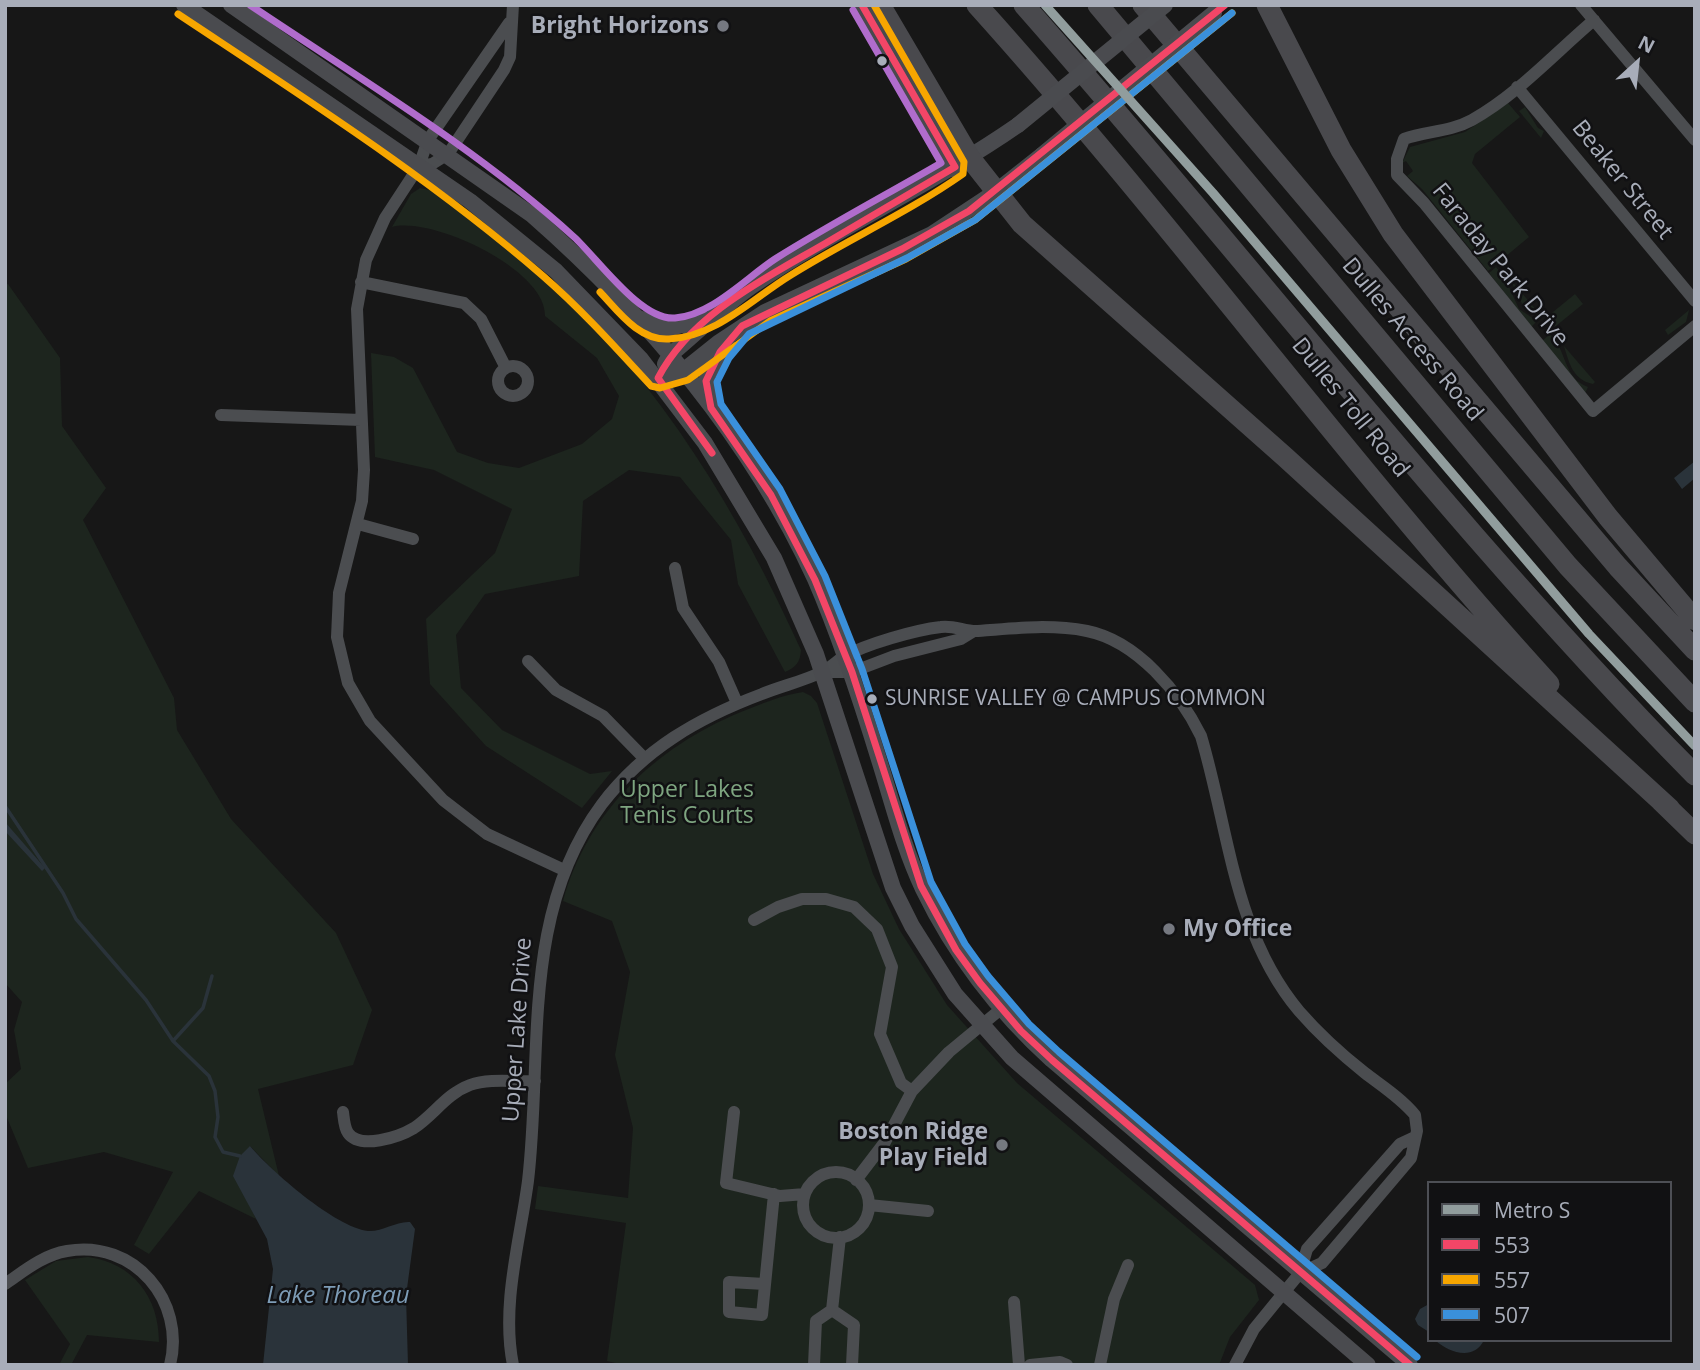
<!DOCTYPE html>
<html>
<head>
<meta charset="utf-8">
<style>
	body { margin:0 }
	#map { position:relative; width:1700px; height:1370px; overflow:hidden; background:#171717; font-family:"Open Sans",sans-serif }
	canvas { display:block }
	.frame { position:absolute; inset:0; border:7px solid #a8adb9; pointer-events:none }
	.legend { position:absolute; left:1427px; top:1181px; width:245px; height:161px; box-sizing:border-box; background:#111113; border:2px solid #4d4f55; margin:0; padding:9px 12px; list-style:none; font-size:21px; color:#a8adb9 }
	.legend li { display:flex; align-items:center; gap:14px; height:35px }
	.legend b { width:35px; border:2px solid #4d4f55 }
	.north { position:absolute; left:1602px; top:28px; width:70px; height:70px; -webkit-text-stroke:5px #111113; paint-order:stroke; rotate:27deg; font-size:19px; font-weight:700; line-height:28px; text-align:center; color:#a8adb9 }
	.north::after { content:''; display:block; margin:auto; width:24px; height:32px; background:#a8adb9; clip-path:polygon(50% 0,100% 100%,50% 72%,0 100%) }
</style>
</head>
<body>
<div id="map">
<canvas width="1700" height="1370"></canvas>
<div class="frame"></div>
<ul class="legend">
<li><b style="height:9px;background:#919d9d"></b>Metro S</li>
<li><b style="height:9px;background:#f34667"></b>553</li>
<li><b style="height:9px;background:#f7a600"></b>557</li>
<li><b style="height:9px;background:#3a90db"></b>507</li>
</ul>
<div class="north">N</div>
</div>
<script>
const context = document.querySelector('canvas').getContext('2d');
context.lineJoin = 'round';
function fillPath(path, color) { context.fillStyle = color; context.fill(path, 'evenodd'); }
function trace(path, color, width, dash) { context.strokeStyle = color; context.lineWidth = width; context.lineCap = dash ? 'butt' : 'round'; context.setLineDash(dash || []); context.stroke(path); }
function drawText(font, color, halo, rows, align = 'center') {
  context.font = font + ' "Open Sans",sans-serif'; context.lineWidth = 5; context.setLineDash([]); context.textBaseline = 'middle'; context.strokeStyle = halo; context.fillStyle = color; for (const [text, x, y, turn = 0] of rows) {
    context.save(); context.translate(x, y); context.rotate((+turn || 0) * Math.PI / 180); context.textAlign = isNaN(turn) ? turn : align; if (halo) context.strokeText(text, 0, 0); context.fillText(text, 0, 0); context.restore();
  }
}
fillPath(new Path2D(`
	M 1508,103 L 1520,117 L 1475,154 L 1472,163 L 1529,237 L 1488,271 L 1422,189 L 1407,176 L 1413,171 L 1406,161 L 1402,163 L 1410,147 L 1465,132 Z
	M 1525,107 L 1538,128 L 1544,131 L 1541,138 L 1519,111 Z
	M 420,188 L 433,191 C 474,219 515,248 551,282 C 662,386 739,513 801,650 C 800,663 796,667 785,672 L 738,584 L 731,540 L 680,477 L 629,470 L 583,501 L 579,576 L 485,594 L 456,635 L 461,688 L 502,730 L 590,774 L 612,771 L 582,808 L 486,746 L 430,684 L 426,619 L 495,553 L 512,509 L 434,470 L 375,457 L 371,353 L 394,357 L 413,368 L 457,452 L 488,463 L 519,468 L 582,444 L 612,419 L 619,396 L 597,358 L 545,316 C 547,270 432,216 392,227 L 411,194 Z
	M 1496,267 L 1505,278 L 1519,309 L 1537,321 L 1531,327 L 1489,273 Z
	M 1510,279 L 1543,318 L 1524,308 Z
	M 8,284 L 60,358 L 62,426 L 106,488 L 83,520 L 174,698 L 177,730 L 231,819 L 336,933 L 372,1010 L 353,1065 L 258,1089 L 279,1176 L 250,1146 L 248,1202 L 256,1219 L 199,1191 L 149,1254 L 134,1245 L 173,1172 L 104,1152 L 28,1168 L 5,1113 L 5,1084 L 21,1069 L 14,1030 L 22,1002 L 5,983 L 5,285 Z
	M 1575,294 L 1583,304 L 1551,330 L 1542,321 Z
	M 1689,310 L 1686,322 L 1668,335 L 1665,330 Z
	M 1550,334 C 1567,350 1563,378 1588,387 L 1585,393 L 1542,341 Z
	M 1564,346 L 1595,382 L 1593,384 C 1573,380 1569,363 1564,346 Z
	M 803,692 L 811,696 L 817,703 L 873,874 L 899,929 L 947,1005 L 1017,1083 L 1255,1285 L 1259,1300 L 1230,1337 L 1219,1365 L 624,1365 L 607,1361 L 626,1223 L 535,1209 L 538,1186 L 628,1198 L 633,1128 L 615,1055 L 630,972 L 612,921 L 563,901 C 588,811 656,747 741,712 C 761,704 782,695 803,692 Z
	M 88,1257 C 133,1263 159,1297 159,1342 L 87,1335 L 71,1365 L 59,1365 L 70,1344 L 25,1280 L 56,1261 Z`), '#1d251e');
fillPath(new Path2D(`
	M 1695,461 L 1695,478 L 1682,489 L 1674,478 Z
	M 5,822 L 45,868 L 42,871 L 5,831 Z
	M 250,1146 C 271,1171 335,1227 368,1231 C 382,1232 396,1221 410,1222 L 415,1229 L 406,1296 L 408,1365 L 263,1365 L 273,1269 L 267,1239 L 233,1176 L 240,1156 Z
	M 1429,1304 L 1429,1332 L 1418,1325 L 1415,1319 L 1420,1309 Z
	M 1435,1340 L 1484,1340 C 1474,1361 1449,1353 1435,1340 Z`), '#2a333a');
trace(new Path2D(`
	M 5,806 L 63,893 L 76,919 L 146,1000 L 173,1041 L 209,1076 L 215,1091 L 218,1117 L 215,1137 L 223,1152 L 240,1156
	M 173,1041 L 203,1008 L 212,976`), '#2a333a', 3.5);
trace(new Path2D(`
	M 1581,5 L 1695,140
	M 1594,20 C 1555,53 1517,95 1472,120 C 1450,132 1426,131 1404,139 L 1397,159 L 1397,175 L 1424,203 L 1593,411 L 1695,326
	M 509,23 L 428,140 L 419,166 L 385,218 L 366,260 L 357,309 L 364,470 L 362,501 L 339,593 L 337,637 L 348,683 L 370,721 L 443,800 L 487,834 L 564,870
	M 1517,87 L 1695,301
	M 419,166 L 432,164 L 448,154 L 504,70 L 510,57 L 513,5
	M 361,282 L 464,303 L 481,319 L 506,368
	M498 381a15 15 0 1 1 30 0a15 15 0 1 1-30 0Z
	M 221,415 L 361,420
	M 358,524 L 413,539
	M 675,568 L 683,608 L 719,662 L 737,703
	M 528,661 L 556,690 L 603,716 L 644,758
	M 823,672 L 852,672 L 894,656 L 961,639 L 974,631
	M 754,920 L 778,907 L 802,899 L 826,899 L 854,907 L 877,929 L 892,967 L 880,1034 L 901,1083 L 912,1091
	M 343,1112 C 344,1119 344,1127 348,1133 C 360,1150 399,1137 414,1128 C 434,1115 446,1094 470,1085 C 490,1078 514,1082 535,1081
	M 734,1112 L 726,1183 L 780,1196 L 805,1194
	M803 1205a33 33 0 1 1 66 0a33 33 0 1 1-66 0Z
	M 856,1180 L 885,1142 L 912,1091 L 949,1052 L 1001,1009
	M 869,1205 L 928,1211
	M 1300,1273 L 1307,1249 L 1400,1144 L 1415,1137
	M 5,1284 C 24,1271 43,1255 67,1251 C 134,1239 186,1301 170,1365
	M 765,1284 L 729,1282 L 729,1312 L 762,1315 L 774,1194
	M 1014,1302 L 1019,1365
	M 832,1310 L 840,1237
	M 832,1310 L 854,1325 L 852,1365
	M 513,1365 C 501,1305 520,1241 528,1181 C 543,1053 520,914 602,804 C 644,749 698,718 762,694 C 781,686 804,681 822,672 C 830,668 836,662 843,657 C 866,644 915,630 941,627 C 954,625 966,632 978,631 C 1014,628 1051,624 1087,631 C 1137,641 1180,693 1201,736 C 1229,830 1234,934 1299,1011 C 1319,1034 1341,1054 1365,1073 C 1382,1086 1401,1098 1415,1115 L 1417,1131 L 1411,1158 L 1322,1263 L 1300,1273 L 1276,1302 L 1254,1329 L 1235,1365
	M 814,1365 L 816,1321 L 832,1310
	M 1030,1365 L 1060,1362 L 1067,1365
	M 1100,1365 L 1114,1299 L 1128,1265`), '#4b4d50', 12);
trace(new Path2D(`
	M 184,5 L 470,201 L 556,271 L 641,359 L 705,443 L 774,558 L 816,654 L 893,888 L 912,926 L 955,994 L 1012,1058 L 1368,1365
	M 231,5 L 532,215 C 647,316 751,439 815,579 C 841,639 861,701 880,763 C 893,805 904,849 923,889 C 955,955 998,1011 1052,1060 L 1410,1365
	M 642,319 L 667,329 L 703,319
	M 665,364 L 670,355 C 698,332 722,307 752,286 C 837,228 933,184 1018,125
	M 658,378 L 683,371 L 718,343 L 765,312 L 932,234 L 994,193 L 1042,155
	M 710,403 L 707,376 L 727,344`), '#4a4b4f', 16);
trace(new Path2D(`
	M 862,5 L 955,167
	M 880,5 L 970,158 L 1022,224 L 1285,457 L 1670,809
	M 977,5 C 1175,225 1350,466 1549,684
	M 1024,5 C 1249,260 1456,533 1695,775
	M 1098,5 L 1568,566 L 1695,702
	M 1143,5 L 1618,567 L 1695,650
	M 1267,5 L 1341,150 L 1393,234 L 1608,517 L 1695,620
	M 1661,801 L 1695,834`), '#49494d', 21);
trace(new Path2D(`
	M 1018,125 L 1165,5
	M 1042,155 L 1214,13`), '#4a4b4f', 16);
trace(new Path2D(`
	M 1225,5 L 969,211 L 902,249 L 742,326 L 720,352 L 706,381 L 711,408 L 771,495 L 815,580 L 852,672 L 921,886 L 956,950 L 980,983 L 1021,1031 L 1052,1060 L 1410,1365
	M 712,453 L 658,378 C 691,314 766,278 826,243 C 869,218 912,192 955,167 L 862,5`), '#f34667', 7);
trace(new Path2D(`
	M 178,14 C 303,97 430,178 543,276 C 582,310 616,348 651,386 L 660,388 L 688,380 L 770,321 L 906,259 L 975,220 L 1232,13
	M 600,292 C 618,311 639,341 669,339 C 716,337 753,298 791,275 C 847,240 909,212 963,174 L 964,162 L 874,5`), '#f7a600', 7);
trace(new Path2D(`
	M 1232,13 L 975,220 L 907,258 L 749,334 L 729,358 L 717,382 L 721,404 L 780,489 L 825,576 L 862,669 L 931,882 L 965,944 L 988,976 L 1029,1024 L 1059,1052 L 1417,1357`), '#3a90db', 7);
trace(new Path2D(`
	M 250,5 C 360,79 476,148 574,237 C 598,259 641,321 675,318 C 712,315 746,278 775,259 C 829,225 886,195 941,163 L 853,10`), '#b06ccc', 7);
trace(new Path2D(`
	M 1045,5 L 1213,193 L 1589,634 L 1695,746`), '#919d9d', 9);
for (const [x, y, r, color] of [
	[723,26,7,"#757880"],
	[882,61,6,"#a8adb9"],
	[872,699,6,"#a8adb9"],
	[1169,929,7,"#757880"],
	[1002,1145,7,"#757880"]
]) { const dot = new Path2D(); dot.arc(x, y, r, 0, 2 * Math.PI); context.fillStyle = color; context.fill(dot); trace(dot, '#111113', 2.5); }
drawText('21px', '#a8adb9', '#111113', [
	["SUNRISE VALLEY @ CAMPUS COMMON",885,699]
], 'left');
drawText('bold 23px', '#a8adb9', '#111113', [
	["Bright Horizons",709,26],
	["My Office",1183,929,"left"],
	["Boston Ridge",988,1132],
	["Play Field",988,1158]
], 'right');
drawText('23px', '#a8adb9', '#111113', [
	["Beaker Street",1622,180,51],
	["Faraday Park Drive",1500,265,51],
	["Dulles Access Road",1412,340,50],
	["Dulles Toll Road",1350,408,51],
	["Upper Lake Drive",518,1030,-86]
]);
drawText('23px', '#7ea580', '#111113', [
	["Upper Lakes",687,790],
	["Tenis Courts",687,816]
]);
drawText('italic 24px', '#7d9cb6', '#111113', [
	["Lake Thoreau",338,1296]
]);
</script>
</body>
</html>
